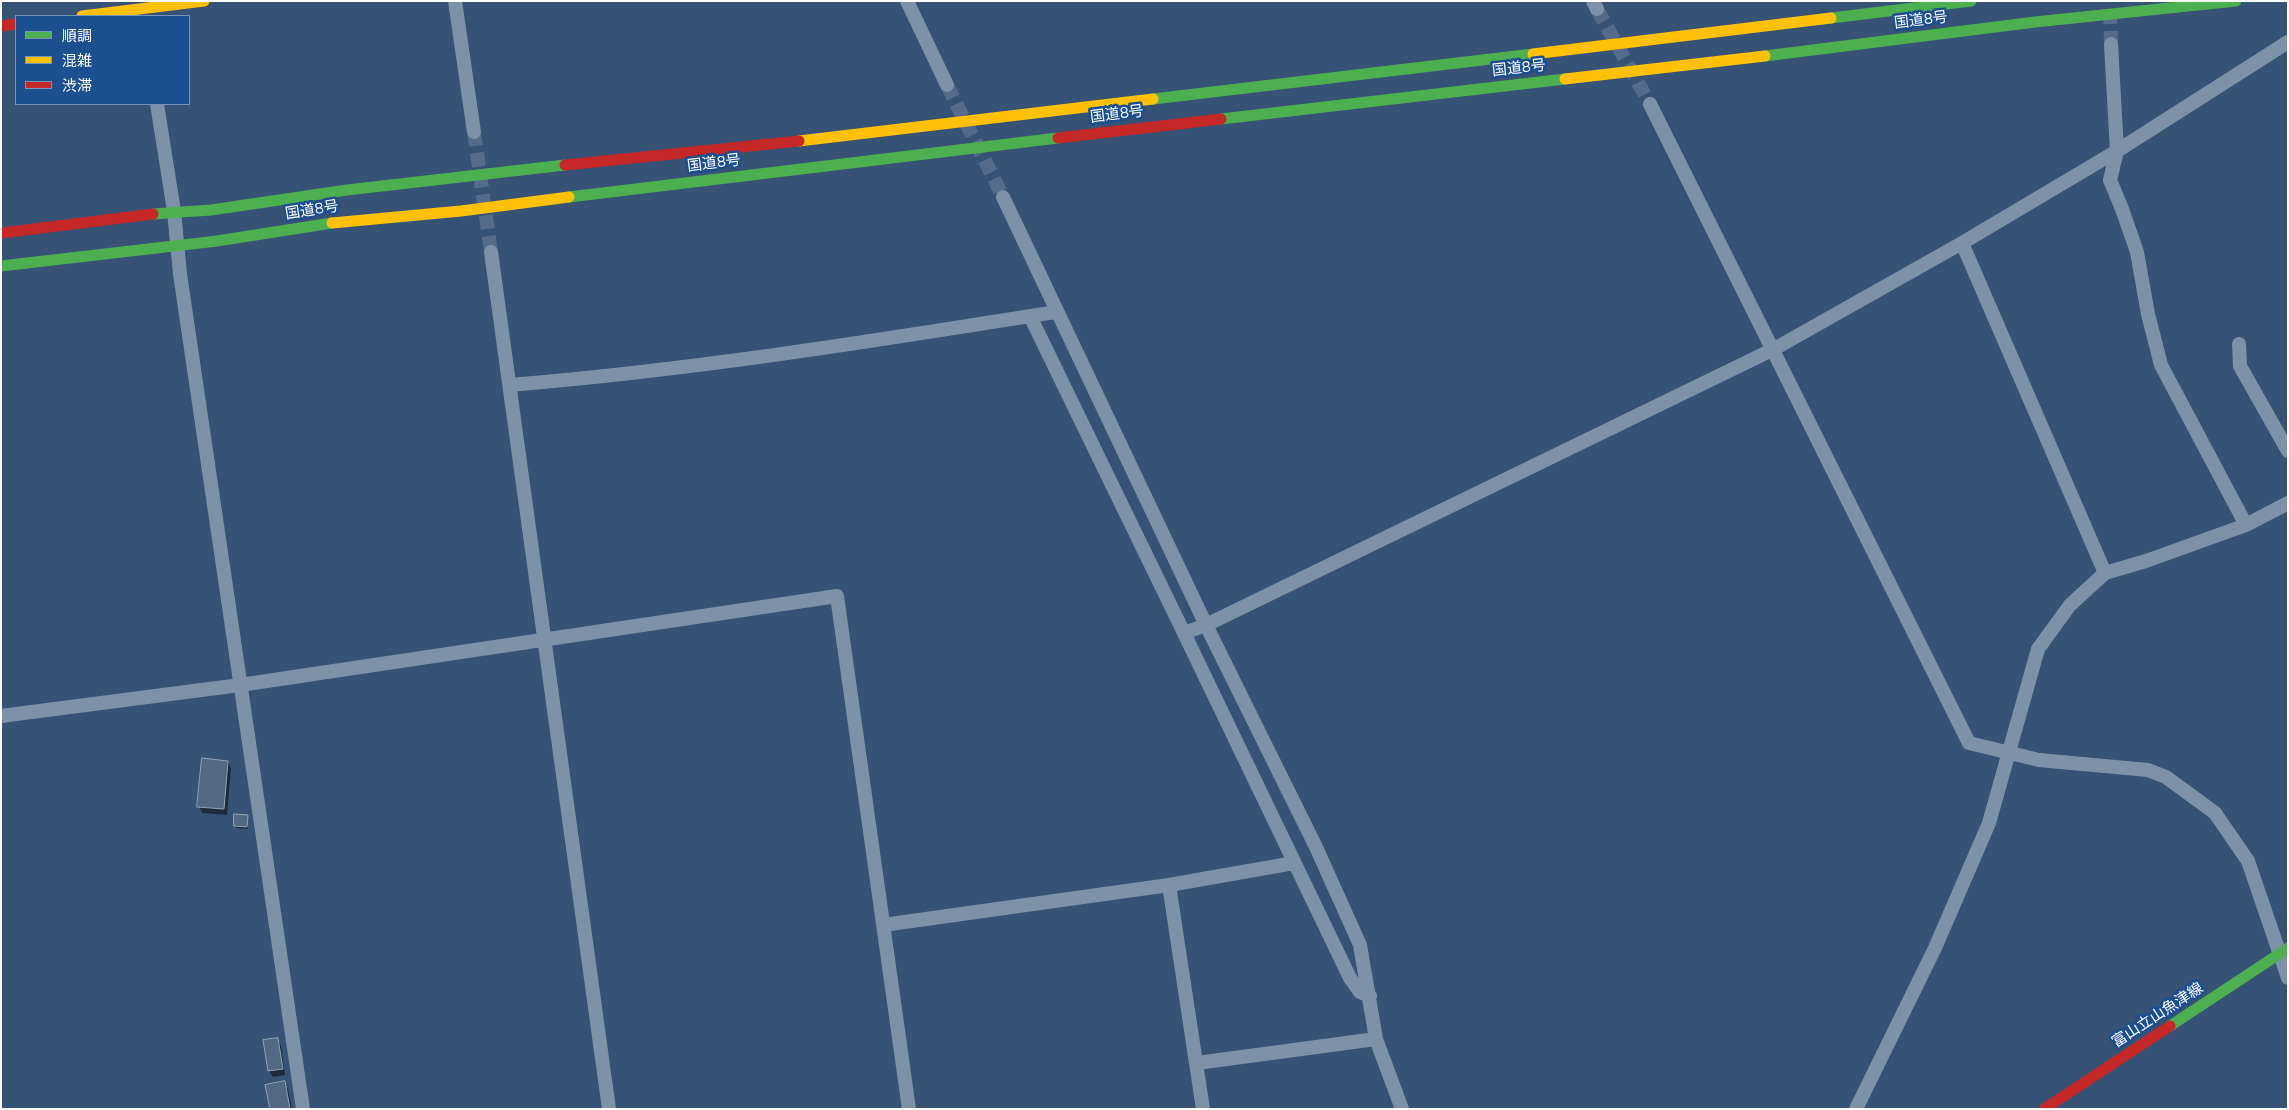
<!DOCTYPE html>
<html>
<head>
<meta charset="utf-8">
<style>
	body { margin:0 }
	#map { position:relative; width:2289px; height:1110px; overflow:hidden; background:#365274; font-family:"Nunito Sans","Noto Sans JP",sans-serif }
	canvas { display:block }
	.frame { position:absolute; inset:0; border:2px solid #fff; pointer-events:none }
	.legend { position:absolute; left:15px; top:15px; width:175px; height:90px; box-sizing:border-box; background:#1b4f8f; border:1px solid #7695bc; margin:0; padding:6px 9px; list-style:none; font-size:15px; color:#fff }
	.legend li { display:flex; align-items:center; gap:10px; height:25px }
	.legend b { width:25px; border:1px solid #7695bc }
</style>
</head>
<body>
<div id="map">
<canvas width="2289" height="1110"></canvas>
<div class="frame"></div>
<ul class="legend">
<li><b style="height:6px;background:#4caf50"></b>順調</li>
<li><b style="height:6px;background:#ffc107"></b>混雑</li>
<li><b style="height:6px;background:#c62828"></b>渋滞</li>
</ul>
</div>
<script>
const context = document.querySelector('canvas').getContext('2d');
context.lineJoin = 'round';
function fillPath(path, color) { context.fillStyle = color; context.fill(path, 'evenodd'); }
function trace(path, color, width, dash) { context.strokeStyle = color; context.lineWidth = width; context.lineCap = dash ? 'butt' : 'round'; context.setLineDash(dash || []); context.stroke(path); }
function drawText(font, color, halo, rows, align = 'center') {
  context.font = font + ' "Nunito Sans","Noto Sans JP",sans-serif'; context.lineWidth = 5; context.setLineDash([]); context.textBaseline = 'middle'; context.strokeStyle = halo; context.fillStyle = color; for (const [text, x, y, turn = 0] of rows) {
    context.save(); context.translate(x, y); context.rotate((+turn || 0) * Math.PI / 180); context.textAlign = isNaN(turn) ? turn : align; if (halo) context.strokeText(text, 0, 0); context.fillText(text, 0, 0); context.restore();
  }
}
fillPath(new Path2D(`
	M 228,762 L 231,768 L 227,815 L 202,813 L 199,806 Z
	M 247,816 L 248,829 L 236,828 L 235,825 Z
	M 278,1039 L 281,1046 L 285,1075 L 273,1077 L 269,1071 Z
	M 284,1083 L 288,1089 L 292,1109 L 271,1109 Z`), '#0007');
const building = new Path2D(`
	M 202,758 L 228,761 L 224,809 L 197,807 Z
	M 234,814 L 248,815 L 247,827 L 234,826 Z
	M 278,1038 L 283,1069 L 268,1071 L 263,1040 Z
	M 285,1081 L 290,1109 L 270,1109 L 265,1085 Z`);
fillPath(building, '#526984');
trace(building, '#92a2b6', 1);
trace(new Path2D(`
	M 1597,9 L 1650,104
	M 2110,10 L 2111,44
	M 947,85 L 1003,197
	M 474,132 L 491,252`), '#546c89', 14, [14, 7]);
trace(new Path2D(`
	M 455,1 L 474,132
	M 907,1 L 947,85
	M 1593,1 L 1597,9
	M 2111,44 L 2117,151 L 2110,180 L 2122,209 L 2137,252 L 2148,314 L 2161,365 L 2246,525 L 2288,503
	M 157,104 L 174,211 L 180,274 L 303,1109
	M 1650,104 L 1969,743 L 2039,760 L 2148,770 L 2166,777 L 2215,813 L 2248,861 L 2288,978
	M 1003,197 L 1206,625 L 1316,847 L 1360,945 L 1376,1039 L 1402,1109
	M 1962,243 L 2105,573
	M 491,252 L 609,1109
	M 1030,316 L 1184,633 L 1206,625 L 1774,349 L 1962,243 L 2117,151 L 2288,42
	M 2239,344 L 2240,366 L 2288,451
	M 510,385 C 693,370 874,341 1056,312
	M 1184,633 L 1350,978 L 1360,992 L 1370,996
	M 1,716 L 240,685 L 837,596 L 909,1109
	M 1169,885 L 1203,1109
	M 883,925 L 1169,885 L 1294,863
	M 1197,1063 L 1376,1039
	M 1856,1109 L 1935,948 L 1989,823 L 2038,649 L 2070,605 L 2105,573 L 2146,561 L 2246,525`), '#7d92a8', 14);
trace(new Path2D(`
	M 1831,18 L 1971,1
	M 1765,56 L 2035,22 L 2236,1
	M 1153,99 L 1533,54
	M 1221,119 L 1565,79
	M 569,197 L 1058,138
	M 153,214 L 211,210 L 347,190 L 565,165
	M 1,266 L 217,241 L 332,223
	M 2170,1026 L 2288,948`), '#4caf50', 11);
trace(new Path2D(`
	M 82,16 L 204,1
	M 1533,54 L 1831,18
	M 1565,79 L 1765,56
	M 799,141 L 1153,99
	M 332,223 L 461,211 L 569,197`), '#ffc107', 11);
trace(new Path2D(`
	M 1,26 L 16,24
	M 1058,138 L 1221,119
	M 565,165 L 799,141
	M 1,233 L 153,214
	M 2044,1109 L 2170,1026`), '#c62828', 11);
drawText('15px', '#fff', '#1b4f8f', [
	["国道8号",1921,21,-7],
	["国道8号",1519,69,-6],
	["国道8号",1117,115,-7],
	["国道8号",714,164,-7],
	["国道8号",312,211,-9],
	["富山立山魚津線",2158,1016,-33]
]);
</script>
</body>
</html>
